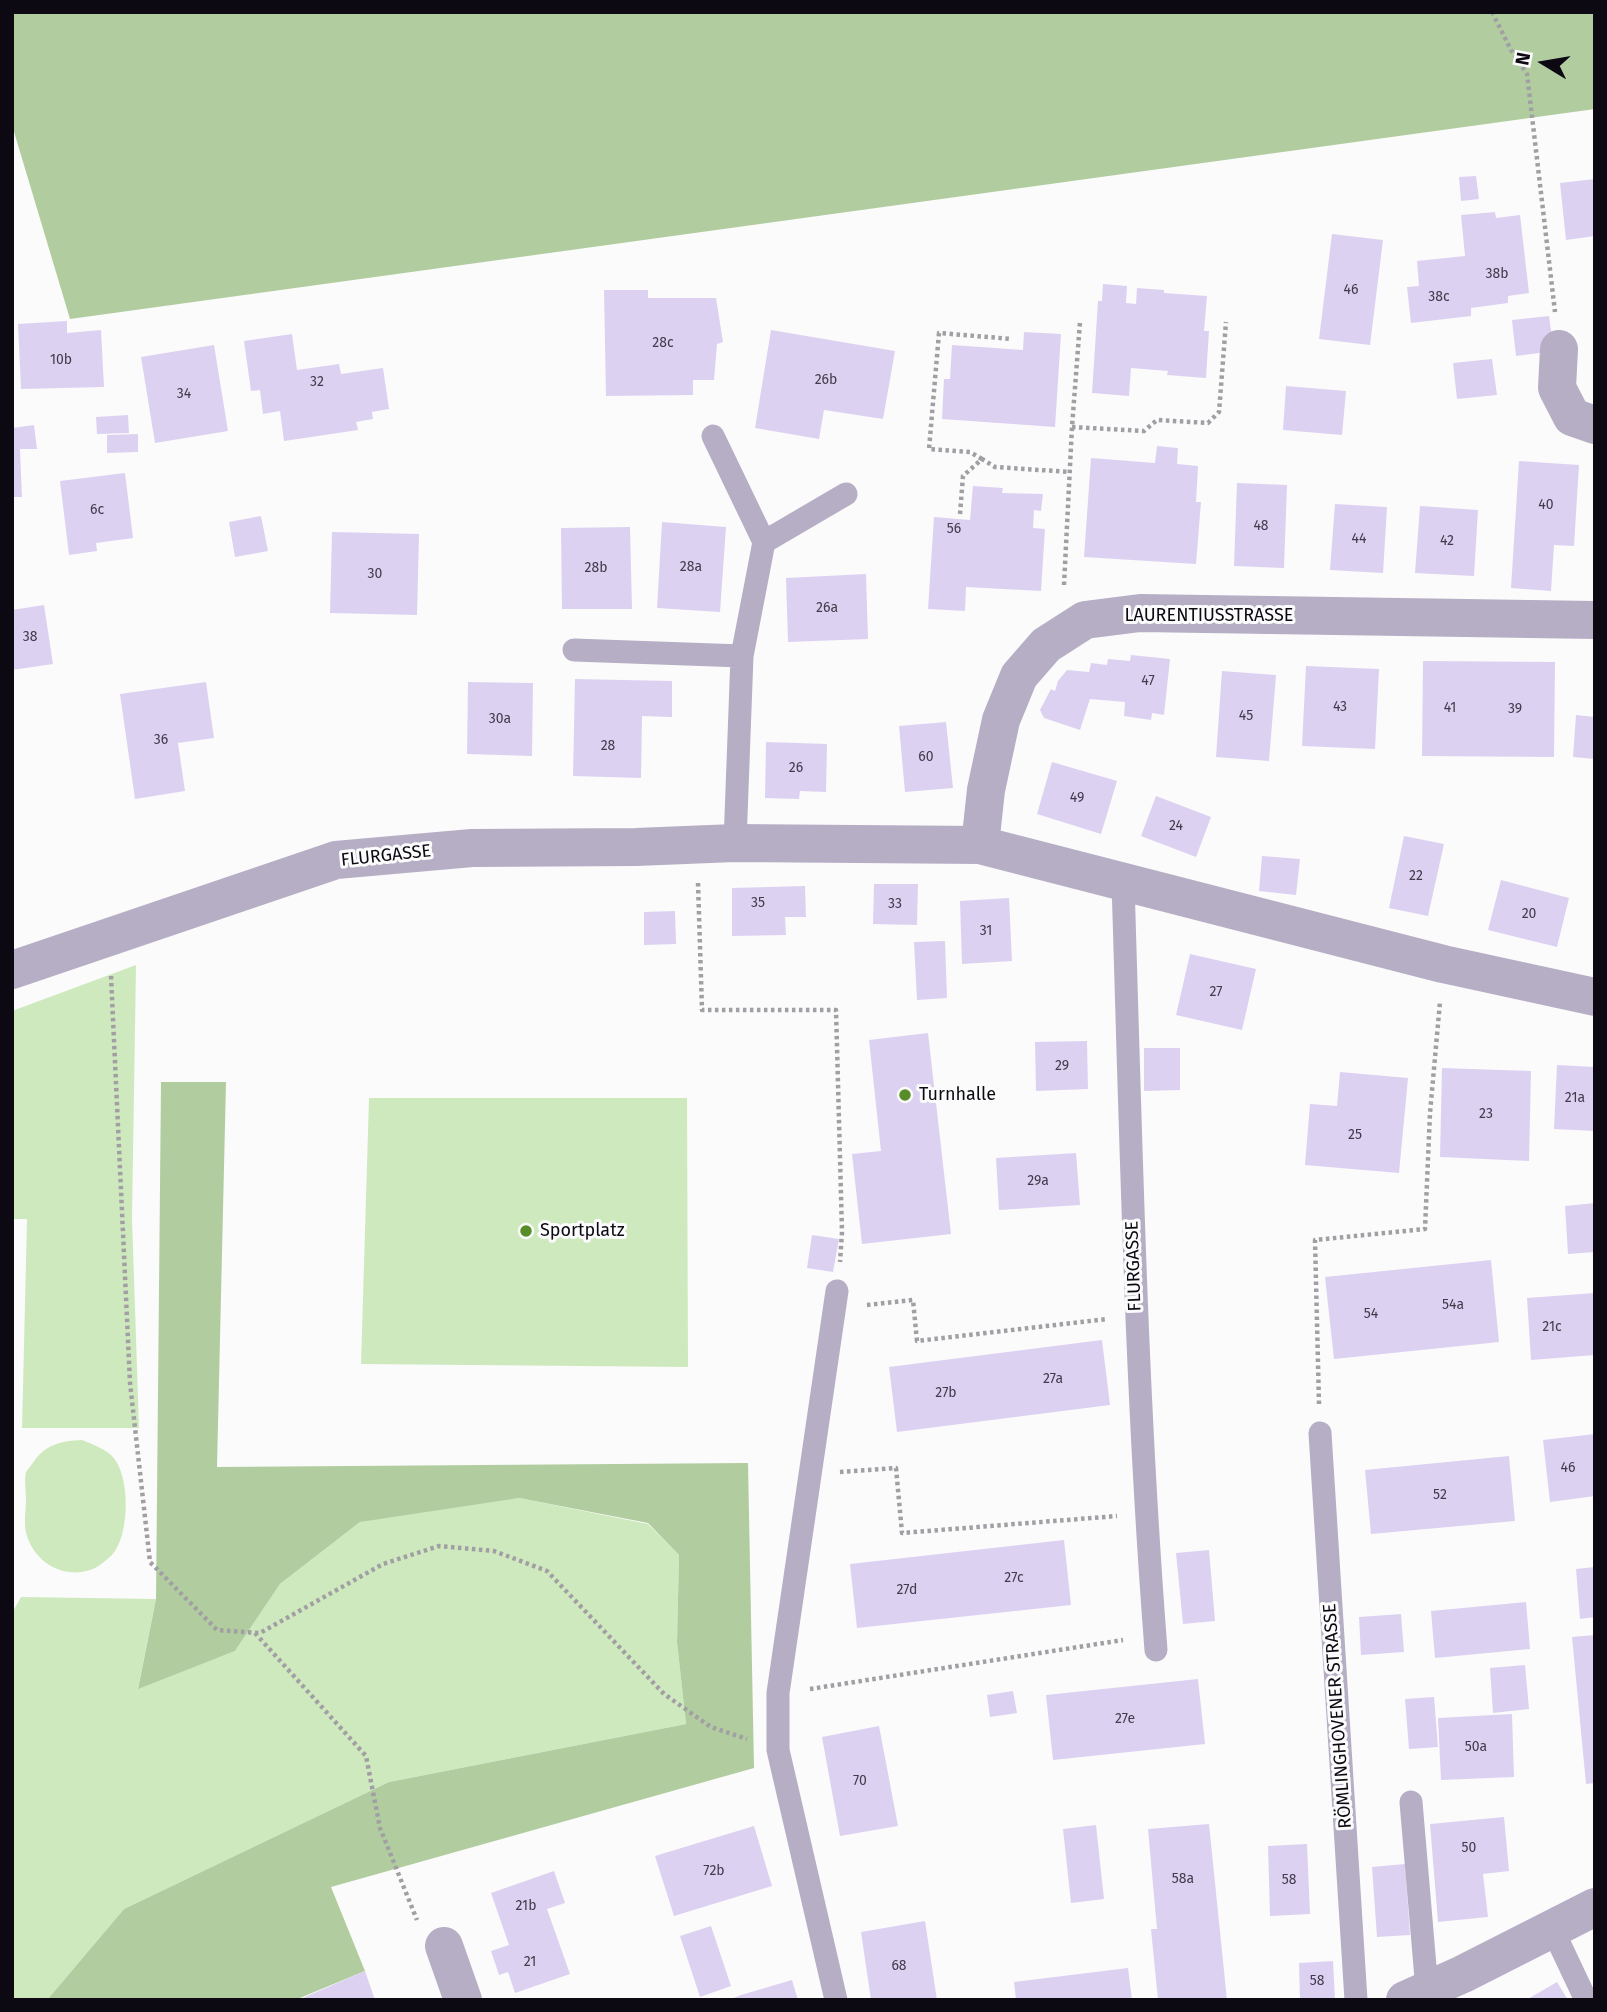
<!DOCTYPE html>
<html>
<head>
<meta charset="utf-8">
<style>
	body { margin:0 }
	#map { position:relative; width:1607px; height:2012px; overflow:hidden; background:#fbfbfb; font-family:"Fira Sans",sans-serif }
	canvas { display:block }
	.frame { position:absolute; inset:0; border:14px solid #0d0913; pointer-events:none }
	.north { position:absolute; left:1509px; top:28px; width:70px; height:70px; -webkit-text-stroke:5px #fbfbfb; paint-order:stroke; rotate:281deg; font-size:19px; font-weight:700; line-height:28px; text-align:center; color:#0d0913 }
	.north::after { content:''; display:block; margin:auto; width:24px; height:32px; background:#0d0913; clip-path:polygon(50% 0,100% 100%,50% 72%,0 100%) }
</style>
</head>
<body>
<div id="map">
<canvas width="1607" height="2012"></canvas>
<div class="frame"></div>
<div class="north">N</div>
</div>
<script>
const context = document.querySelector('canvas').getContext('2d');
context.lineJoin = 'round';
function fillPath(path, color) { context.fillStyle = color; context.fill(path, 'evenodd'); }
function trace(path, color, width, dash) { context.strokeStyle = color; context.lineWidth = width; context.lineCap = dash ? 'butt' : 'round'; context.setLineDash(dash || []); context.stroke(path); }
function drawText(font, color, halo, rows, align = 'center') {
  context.font = font + ' "Fira Sans",sans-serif'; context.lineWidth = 6; context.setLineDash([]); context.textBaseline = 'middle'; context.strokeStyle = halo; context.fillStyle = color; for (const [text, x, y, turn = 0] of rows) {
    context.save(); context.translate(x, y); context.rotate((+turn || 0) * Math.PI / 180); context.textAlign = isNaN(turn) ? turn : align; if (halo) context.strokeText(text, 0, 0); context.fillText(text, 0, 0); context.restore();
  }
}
fillPath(new Path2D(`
	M 136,965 L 132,1218 L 139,1428 L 22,1428 L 27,1219 L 12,1219 L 12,1011 Z
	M 369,1098 L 687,1098 L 688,1367 L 361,1364 Z
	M 82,1440 C 92,1444 103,1448 111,1455 C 131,1473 130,1536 112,1555 C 106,1560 98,1568 90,1570 C 63,1579 35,1562 27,1536 C 23,1525 26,1511 26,1499 C 26,1491 24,1480 26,1472 C 28,1469 30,1467 32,1464 C 45,1444 61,1441 82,1440 Z
	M 519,1498 L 648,1524 L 679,1555 L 677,1642 L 686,1724 L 389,1782 L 124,1909 L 47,2000 L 12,2000 L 12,1613 L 21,1597 L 156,1599 L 138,1688 L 235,1651 L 280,1584 L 360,1522 L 424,1508 Z`), '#cfe9be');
fillPath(new Path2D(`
	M 12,12 L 1595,12 L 1595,109 L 70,319 L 12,125 Z
	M 161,1082 L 226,1082 L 217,1467 L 748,1463 L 754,1768 L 331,1887 L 365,1971 L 295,2000 L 47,2000 L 124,1909 L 389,1782 L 686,1724 L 677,1642 L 679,1555 L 648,1523 L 519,1498 L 360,1522 L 280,1584 L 235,1651 L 138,1689 L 156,1599 Z`), '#b1cd9f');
fillPath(new Path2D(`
	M 1476,176 L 1479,199 L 1461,201 L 1459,177 Z
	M 1595,179 L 1595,236 L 1566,240 L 1560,183 Z
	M 1495,212 L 1496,218 L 1520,215 L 1529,293 L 1508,296 L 1508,303 L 1471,308 L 1471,316 L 1411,323 L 1407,287 L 1419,286 L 1417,261 L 1465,256 L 1461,215 Z
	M 1332,234 L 1383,240 L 1370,345 L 1319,339 Z
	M 1103,284 L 1127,286 L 1126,303 L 1136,304 L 1137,288 L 1164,290 L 1164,293 L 1207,296 L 1204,331 L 1209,331 L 1206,378 L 1167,375 L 1168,371 L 1131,368 L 1129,396 L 1092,393 L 1098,301 L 1102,301 Z
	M 604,290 L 648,290 L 648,298 L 716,298 L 723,342 L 717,344 L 714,380 L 693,380 L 693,395 L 606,396 Z
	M 1549,316 L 1554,351 L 1516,356 L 1512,320 Z
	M 67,321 L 67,333 L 101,330 L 104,387 L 21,389 L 18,324 Z
	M 771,330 L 895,351 L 883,419 L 824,410 L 819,439 L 755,428 Z
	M 1024,332 L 1061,334 L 1055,427 L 942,419 L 944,379 L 950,379 L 952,345 L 1023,350 Z
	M 292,334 L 297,370 L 339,364 L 341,374 L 383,368 L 389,409 L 372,412 L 373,419 L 356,422 L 358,430 L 284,441 L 280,411 L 263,414 L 260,390 L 251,391 L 244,341 Z
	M 214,345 L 228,431 L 155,443 L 141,357 Z
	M 1492,359 L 1497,395 L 1457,399 L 1453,363 Z
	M 1286,386 L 1346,391 L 1342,435 L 1283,430 Z
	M 128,415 L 129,433 L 97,434 L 96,417 Z
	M 34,425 L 37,449 L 20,449 L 22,497 L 12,497 L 12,428 Z
	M 138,434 L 138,452 L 107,453 L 107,435 Z
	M 1157,446 L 1178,448 L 1177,464 L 1198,466 L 1196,502 L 1201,502 L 1196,564 L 1084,557 L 1091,458 L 1155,463 Z
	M 1519,461 L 1579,465 L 1574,546 L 1554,545 L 1551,591 L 1511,588 Z
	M 125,473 L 133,538 L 96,543 L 97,551 L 69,555 L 60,481 Z
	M 1237,483 L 1287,485 L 1284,568 L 1234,566 Z
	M 973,486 L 1003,488 L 1002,493 L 1043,494 L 1041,511 L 1034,510 L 1033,528 L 1045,529 L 1041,591 L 966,587 L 965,611 L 928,609 L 934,517 L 970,520 Z
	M 1335,504 L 1387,507 L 1383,573 L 1330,570 Z
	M 1420,506 L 1478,510 L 1474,576 L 1415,573 Z
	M 261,516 L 268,551 L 235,557 L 229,522 Z
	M 662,522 L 726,527 L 720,612 L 657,608 Z
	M 630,527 L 632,609 L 562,609 L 561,528 Z
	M 332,532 L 419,534 L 417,615 L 330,613 Z
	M 866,574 L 868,639 L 788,642 L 786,578 Z
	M 44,605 L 53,664 L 12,670 L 12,610 Z
	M 1131,655 L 1170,659 L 1164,715 L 1152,713 L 1151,720 L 1124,716 L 1125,702 L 1090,699 L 1080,730 L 1044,718 L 1040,710 L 1051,689 L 1055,691 L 1058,681 L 1067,670 L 1089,672 L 1091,663 L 1107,665 L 1108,659 L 1130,661 Z
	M 1423,661 L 1555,662 L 1554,757 L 1422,756 Z
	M 1306,666 L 1379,669 L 1375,749 L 1302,746 Z
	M 1222,671 L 1276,675 L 1269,761 L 1216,757 Z
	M 575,679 L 672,681 L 672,717 L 642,716 L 641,778 L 573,776 Z
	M 206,682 L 214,738 L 178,743 L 185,791 L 135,799 L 120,694 Z
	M 468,682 L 533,683 L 532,756 L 467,754 Z
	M 1576,715 L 1595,717 L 1595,759 L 1573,757 Z
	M 946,722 L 953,788 L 905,792 L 899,726 Z
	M 766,742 L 827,744 L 826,792 L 800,791 L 799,799 L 765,798 Z
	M 1052,762 L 1117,781 L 1101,834 L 1037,814 Z
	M 1156,796 L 1211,817 L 1196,857 L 1141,836 Z
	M 1404,836 L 1444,844 L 1428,916 L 1389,908 Z
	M 1262,856 L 1300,859 L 1296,895 L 1259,891 Z
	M 1501,880 L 1569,898 L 1557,947 L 1488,930 Z
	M 874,884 L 918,884 L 917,925 L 873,924 Z
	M 805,886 L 806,917 L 785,917 L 786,935 L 732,936 L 732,888 Z
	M 1009,898 L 1012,961 L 962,964 L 960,901 Z
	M 675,911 L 676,944 L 644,945 L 644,912 Z
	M 945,941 L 947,998 L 917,1000 L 914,942 Z
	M 1190,954 L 1256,969 L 1242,1030 L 1176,1015 Z
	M 928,1033 L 951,1234 L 862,1244 L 852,1154 L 881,1151 L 869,1040 Z
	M 1087,1041 L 1088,1089 L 1036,1091 L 1035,1042 Z
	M 1144,1048 L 1180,1048 L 1180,1090 L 1144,1091 Z
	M 1557,1065 L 1595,1067 L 1595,1131 L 1554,1129 Z
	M 1442,1068 L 1531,1071 L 1529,1161 L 1440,1157 Z
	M 1340,1072 L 1408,1078 L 1399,1173 L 1305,1165 L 1310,1104 L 1337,1106 Z
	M 1076,1153 L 1080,1205 L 999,1210 L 996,1158 Z
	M 1595,1203 L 1595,1252 L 1568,1254 L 1565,1206 Z
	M 812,1235 L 839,1239 L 833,1272 L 807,1268 Z
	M 1491,1260 L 1499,1342 L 1334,1359 L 1325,1277 Z
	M 1595,1293 L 1595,1355 L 1531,1360 L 1527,1298 Z
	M 1102,1340 L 1110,1405 L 897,1432 L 889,1367 Z
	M 1595,1434 L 1595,1496 L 1550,1502 L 1543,1440 Z
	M 1509,1456 L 1515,1521 L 1371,1534 L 1365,1470 Z
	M 1064,1540 L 1071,1605 L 857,1628 L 850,1564 Z
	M 1209,1550 L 1215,1621 L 1183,1624 L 1176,1553 Z
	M 1595,1567 L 1595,1617 L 1580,1619 L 1576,1569 Z
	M 1526,1602 L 1530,1649 L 1435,1658 L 1431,1611 Z
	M 1401,1614 L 1404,1652 L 1361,1655 L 1359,1617 Z
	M 1595,1635 L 1595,1783 L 1586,1784 L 1572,1637 Z
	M 1525,1665 L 1529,1709 L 1493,1713 L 1490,1668 Z
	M 1198,1679 L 1205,1744 L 1053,1760 L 1046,1695 Z
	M 1013,1691 L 1017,1713 L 990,1717 L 987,1695 Z
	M 1434,1697 L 1438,1747 L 1409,1749 L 1405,1699 Z
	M 1512,1714 L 1514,1777 L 1441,1780 L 1438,1718 Z
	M 879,1726 L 898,1826 L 840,1836 L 822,1737 Z
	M 1504,1817 L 1509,1871 L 1483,1874 L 1488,1917 L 1438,1922 L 1430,1824 Z
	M 1209,1824 L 1227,2000 L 1158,2000 L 1151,1929 L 1157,1929 L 1148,1829 Z
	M 1096,1825 L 1104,1899 L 1071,1903 L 1063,1829 Z
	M 754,1826 L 772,1886 L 674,1916 L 655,1856 Z
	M 1307,1844 L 1310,1914 L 1270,1916 L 1268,1846 Z
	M 1405,1864 L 1410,1935 L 1377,1937 L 1372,1867 Z
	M 554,1871 L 565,1903 L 547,1909 L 570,1974 L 515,1993 L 508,1972 L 499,1975 L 491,1951 L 509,1945 L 491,1893 Z
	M 925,1921 L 937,2000 L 871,2000 L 861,1932 Z
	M 711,1926 L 731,1986 L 700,1997 L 680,1936 Z
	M 1333,1961 L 1335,2000 L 1300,2000 L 1299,1963 Z
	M 1128,1968 L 1132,2000 L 1016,2000 L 1014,1982 Z
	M 365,1971 L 375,2000 L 298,2000 Z
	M 792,1980 L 798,2000 L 729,2000 L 741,1995 Z
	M 1557,1982 L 1568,2000 L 1526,2000 Z`), '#ddd1f2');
trace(new Path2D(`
	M 1492,12 L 1511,50 L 1527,74 L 1555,312
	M 1072,427 L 1144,431 L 1157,420 L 1208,423 L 1219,412 L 1226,322
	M 982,459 L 970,452 L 929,449 L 939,333 L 1012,339
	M 960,514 L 963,476 L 982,459 L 995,467 L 1070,472
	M 1064,585 L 1072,427 L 1080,322
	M 698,883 L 702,1010 L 836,1010 L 842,1232 L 840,1262
	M 111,976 L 130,1383 L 150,1562 L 217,1630 L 260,1633 L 383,1564 L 439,1546 L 494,1551 L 547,1571 L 664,1694 L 711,1727 L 747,1739
	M 867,1305 L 913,1300 L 917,1341 L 1107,1319
	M 1319,1404 L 1315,1240 L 1425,1229 L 1430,1113 L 1440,1002
	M 840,1472 L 896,1468 L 902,1533 L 1117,1516
	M 255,1633 L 366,1756 L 380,1828 L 417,1920
	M 810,1689 L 1123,1640`), '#a19fa3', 4.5, [3.5, 3.5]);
trace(new Path2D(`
	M 713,436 L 764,542 L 742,656 L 735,843
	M 764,542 L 846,494
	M 574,650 L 742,656
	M 1123,883 C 1131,1139 1136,1394 1156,1650
	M 1320,1433 L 1356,2000
	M 1411,1802 L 1427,1990
	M 1552,1928 L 1586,2000
	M 836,2000 L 778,1750 L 778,1693 L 837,1291`), '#b6aec4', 23);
trace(new Path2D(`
	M 1559,349 L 1557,388 L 1572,417 L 1595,425
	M 980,845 L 986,790 L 1001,720 L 1019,676 L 1046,645 L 1085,620 L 1140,613 L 1595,620
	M 12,970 L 336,860 L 472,848 L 636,847 L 735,843 L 980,845 L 1443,964 L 1595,997
	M 444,1946 L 463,2000
	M 1405,2000 L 1463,1974 L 1595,1907`), '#b6aec4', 38);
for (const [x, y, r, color] of [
	[905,1095,7,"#578d27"],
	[526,1231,7,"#578d27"]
]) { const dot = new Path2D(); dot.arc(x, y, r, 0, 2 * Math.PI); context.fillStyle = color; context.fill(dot); trace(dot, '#fbfbfb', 2.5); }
drawText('14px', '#413b4b', null, [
	["38b",1497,274],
	["46",1351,290],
	["38c",1439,297],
	["28c",663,343],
	["10b",61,360],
	["26b",826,380],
	["32",317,382],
	["34",184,394],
	["40",1546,505],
	["6c",97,510],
	["48",1261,526],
	["56",954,529],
	["44",1359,539],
	["42",1447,541],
	["28a",691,567],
	["28b",596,568],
	["30",375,574],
	["26a",827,608],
	["38",30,637],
	["47",1148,681],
	["43",1340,707],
	["41",1450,708],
	["39",1515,709],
	["45",1246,716],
	["30a",500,719],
	["36",161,740],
	["28",608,746],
	["60",926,757],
	["26",796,768],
	["49",1077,798],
	["24",1176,826],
	["22",1416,876],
	["35",758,903],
	["33",895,904],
	["20",1529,914],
	["31",986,931],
	["27",1216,992],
	["29",1062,1066],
	["21a",1575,1098],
	["23",1486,1114],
	["25",1355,1135],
	["29a",1038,1181],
	["54a",1453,1305],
	["54",1371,1314],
	["21c",1552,1327],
	["27a",1053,1379],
	["27b",946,1393],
	["46",1568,1468],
	["52",1440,1495],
	["27c",1014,1578],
	["27d",907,1590],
	["27e",1125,1719],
	["50a",1476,1747],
	["70",860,1781],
	["50",1469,1848],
	["72b",714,1871],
	["58a",1183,1879],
	["58",1289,1880],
	["21b",526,1906],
	["21",530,1962],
	["68",899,1966],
	["58",1317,1981]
]);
drawText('18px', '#0d0913', '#fbfbfb', [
	["LAURENTIUSSTRASSE",1209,616],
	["FLURGASSE",386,856,-6],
	["FLURGASSE",1134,1266,-92],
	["RÖMLINGHOVENER STRASSE",1338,1716,-94]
]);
drawText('18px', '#0d0913', '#fbfbfb', [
	["Turnhalle",919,1095],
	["Sportplatz",540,1231]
], 'left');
</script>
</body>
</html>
